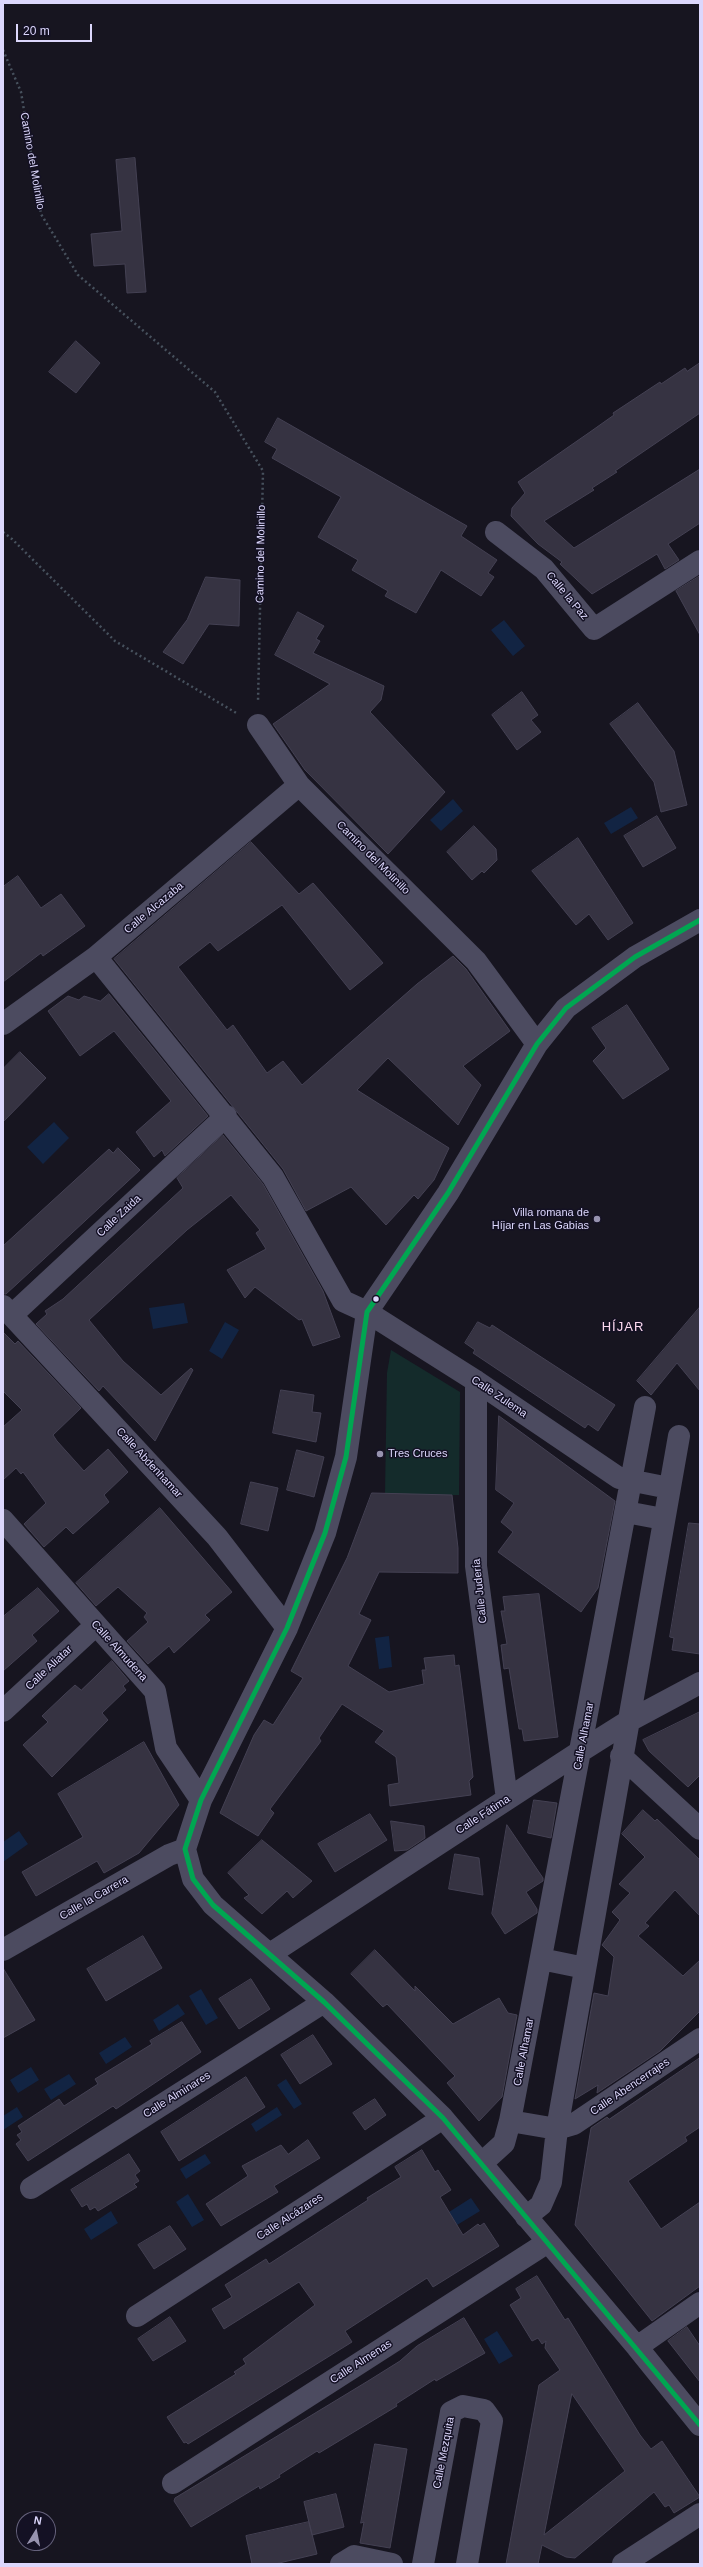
<!DOCTYPE html>
<html>
<head>
<meta charset="utf-8">
<style>
	body { margin:0 }
	#map { position:relative; width:703px; height:2567px; overflow:hidden; background:#171520; font-family:Arial,sans-serif }
	canvas { display:block }
	.frame { position:absolute; inset:0; border:4px solid #dcd7fc; pointer-events:none }
	.north { position:absolute; left:16px; top:2511px; width:40px; height:40px; box-sizing:border-box; background:#141124; border:1px solid #64607a; border-radius:50%; rotate:10deg; font-size:11px; font-weight:700; line-height:16px; text-align:center; color:#dcd7fc }
	.north::after { content:''; display:block; margin:auto; width:14px; height:18px; background:#9793af; clip-path:polygon(50% 0,100% 100%,50% 72%,0 100%) }
	.scale { position:absolute; left:16px; top:24px; width:76px; height:18px; box-sizing:border-box; border:2px solid #dcd7fc; border-top:0; padding-left:5px; font-size:12px; line-height:14px; white-space:nowrap; color:#dcd7fc; -webkit-text-stroke:3px #141124; paint-order:stroke }
</style>
</head>
<body>
<div id="map">
<canvas width="703" height="2567"></canvas>
<div class="frame"></div>
<div class="north">N</div>
<div class="scale">20 m</div>
</div>
<script>
const context = document.querySelector('canvas').getContext('2d');
context.lineJoin = 'round';
function fillPath(path, color) { context.fillStyle = color; context.fill(path, 'evenodd'); }
function trace(path, color, width, dash) { context.strokeStyle = color; context.lineWidth = width; context.lineCap = dash ? 'butt' : 'round'; context.setLineDash(dash || []); context.stroke(path); }
function drawText(font, color, halo, rows, align = 'center') {
  context.font = font + ' Arial,sans-serif'; context.lineWidth = 3; context.setLineDash([]); context.textBaseline = 'middle'; context.strokeStyle = halo; context.fillStyle = color; for (const [text, x, y, turn = 0] of rows) {
    context.save(); context.translate(x, y); context.rotate((+turn || 0) * Math.PI / 180); context.textAlign = isNaN(turn) ? turn : align; if (halo) context.strokeText(text, 0, 0); context.fillText(text, 0, 0); context.restore();
  }
}
fillPath(new Path2D(`
	M 391,1350 L 460,1392 L 459,1495 L 385,1495 L 387,1373 Z`), '#142b2b');
fillPath(new Path2D(`
	M 504,620 L 525,646 L 513,656 L 491,630 Z
	M 453,799 L 463,811 L 441,831 L 430,820 Z
	M 631,807 L 638,818 L 611,834 L 604,823 Z
	M 54,1122 L 69,1138 L 43,1164 L 27,1147 Z
	M 184,1303 L 188,1323 L 153,1329 L 149,1308 Z
	M 225,1322 L 239,1330 L 222,1359 L 209,1351 Z
	M 389,1636 L 392,1667 L 379,1669 L 375,1638 Z
	M 19,1831 L 28,1844 L 3,1862 L 3,1842 Z
	M 201,1989 L 218,2018 L 206,2025 L 189,1996 Z
	M 178,2004 L 185,2014 L 159,2031 L 153,2020 Z
	M 125,2037 L 132,2047 L 106,2064 L 99,2053 Z
	M 31,2067 L 39,2080 L 18,2093 L 10,2080 Z
	M 69,2074 L 76,2084 L 51,2100 L 44,2089 Z
	M 286,2079 L 302,2104 L 294,2109 L 277,2085 Z
	M 17,2107 L 23,2117 L 3,2130 L 3,2116 Z
	M 277,2107 L 282,2115 L 256,2132 L 251,2124 Z
	M 205,2154 L 211,2163 L 186,2179 L 180,2169 Z
	M 188,2194 L 204,2220 L 192,2227 L 176,2202 Z
	M 471,2198 L 480,2211 L 457,2225 L 449,2212 Z
	M 111,2211 L 118,2223 L 91,2240 L 84,2229 Z
	M 497,2331 L 513,2356 L 499,2364 L 484,2339 Z`), '#122443');
const building = new Path2D(`
	M 135,158 L 146,292 L 127,293 L 125,264 L 94,266 L 91,234 L 122,231 L 116,160 Z
	M 76,341 L 100,363 L 76,393 L 49,372 Z
	M 700,363 L 700,413 L 615,471 L 617,472 L 592,488 L 594,490 L 544,521 L 574,548 L 700,469 L 700,523 L 668,544 L 679,560 L 665,569 L 657,554 L 592,594 L 560,564 L 562,562 L 538,544 L 511,516 L 512,508 L 525,493 L 518,482 L 590,432 L 614,415 L 613,413 L 660,382 L 661,384 L 685,368 L 687,371 Z
	M 278,418 L 467,526 L 461,536 L 497,560 L 488,573 L 494,577 L 481,596 L 441,570 L 416,613 L 385,596 L 388,591 L 352,570 L 358,560 L 318,537 L 341,497 L 272,458 L 277,449 L 265,442 Z
	M 700,576 L 700,635 L 676,591 Z
	M 206,577 L 240,580 L 239,626 L 209,624 L 183,664 L 163,652 L 187,620 Z
	M 298,612 L 324,626 L 316,639 L 320,641 L 313,653 L 384,686 L 381,700 L 370,712 L 445,792 L 388,854 L 305,770 L 273,724 L 330,684 L 275,655 Z
	M 522,692 L 538,715 L 531,720 L 541,732 L 517,750 L 492,715 Z
	M 638,703 L 674,751 L 687,805 L 661,812 L 654,782 L 610,724 Z
	M 657,816 L 676,848 L 643,867 L 624,836 Z
	M 474,826 L 496,849 L 497,860 L 484,873 L 482,871 L 472,880 L 447,852 Z
	M 578,838 L 633,923 L 608,940 L 589,914 L 576,925 L 532,871 Z
	M 251,842 L 299,894 L 313,883 L 383,963 L 350,990 L 282,905 L 218,951 L 210,942 L 178,967 L 227,1030 L 233,1025 L 267,1073 L 283,1061 L 302,1085 L 417,984 L 453,956 L 466,969 L 510,1031 L 463,1066 L 481,1085 L 458,1125 L 388,1058 L 357,1090 L 449,1148 L 434,1180 L 418,1199 L 414,1195 L 386,1225 L 351,1187 L 306,1211 L 283,1169 L 114,959 Z
	M 18,876 L 41,908 L 61,894 L 85,926 L 43,956 L 41,953 L 3,982 L 3,887 Z
	M 109,994 L 208,1116 L 165,1156 L 162,1150 L 154,1157 L 136,1132 L 171,1101 L 114,1031 L 80,1056 L 48,1011 L 68,996 L 79,1000 L 84,996 L 100,1001 Z
	M 627,1005 L 669,1069 L 623,1099 L 593,1061 L 606,1048 L 592,1028 Z
	M 20,1052 L 46,1078 L 3,1122 L 3,1069 Z
	M 223,1135 L 263,1184 L 323,1291 L 340,1337 L 313,1346 L 302,1319 L 299,1320 L 255,1287 L 245,1298 L 227,1270 L 266,1249 L 256,1233 L 260,1230 L 231,1195 L 187,1230 L 89,1320 L 123,1361 L 161,1395 L 191,1368 L 193,1370 L 155,1441 L 103,1386 L 99,1391 L 36,1324 L 47,1314 L 45,1311 L 63,1299 L 183,1188 L 177,1178 Z
	M 118,1148 L 140,1170 L 18,1283 L 6,1294 L 3,1294 L 3,1246 L 109,1149 L 113,1153 Z
	M 700,1307 L 700,1391 L 677,1363 L 651,1395 L 637,1381 Z
	M 478,1322 L 490,1328 L 492,1325 L 615,1405 L 598,1431 L 588,1424 L 585,1428 L 473,1353 L 475,1350 L 465,1343 Z
	M 3,1332 L 15,1344 L 18,1341 L 81,1408 L 53,1435 L 57,1441 L 84,1471 L 108,1449 L 128,1472 L 104,1495 L 109,1502 L 73,1534 L 66,1527 L 44,1547 L 24,1524 L 46,1503 L 23,1472 L 21,1474 L 16,1468 L 3,1480 L 3,1427 L 22,1410 L 3,1391 Z
	M 281,1390 L 314,1395 L 312,1412 L 321,1413 L 316,1442 L 273,1433 Z
	M 499,1416 L 615,1501 L 598,1588 L 581,1612 L 498,1552 L 513,1532 L 501,1522 L 514,1503 L 496,1490 Z
	M 297,1450 L 324,1457 L 314,1497 L 287,1490 Z
	M 251,1482 L 278,1488 L 268,1531 L 241,1524 Z
	M 372,1493 L 452,1495 L 458,1548 L 458,1573 L 379,1572 L 359,1614 L 371,1620 L 348,1666 L 389,1692 L 424,1684 L 422,1670 L 426,1670 L 424,1658 L 454,1655 L 455,1666 L 459,1665 L 465,1711 L 473,1777 L 469,1781 L 471,1795 L 390,1806 L 388,1785 L 399,1783 L 396,1757 L 375,1742 L 384,1731 L 342,1704 L 319,1738 L 321,1741 L 270,1809 L 274,1813 L 258,1836 L 220,1813 L 254,1735 L 264,1720 L 273,1725 L 303,1678 L 291,1671 L 347,1558 Z
	M 160,1508 L 232,1592 L 205,1615 L 210,1620 L 174,1653 L 169,1646 L 148,1664 L 127,1641 L 148,1622 L 144,1617 L 147,1613 L 118,1587 L 96,1606 L 76,1583 Z
	M 689,1523 L 700,1524 L 700,1654 L 672,1650 L 674,1638 L 670,1637 Z
	M 38,1588 L 59,1611 L 32,1635 L 37,1641 L 3,1671 L 3,1617 Z
	M 539,1594 L 558,1737 L 524,1741 L 522,1729 L 519,1729 L 509,1668 L 504,1669 L 501,1645 L 507,1644 L 501,1611 L 505,1611 L 503,1597 Z
	M 112,1661 L 129,1681 L 123,1686 L 126,1690 L 102,1713 L 108,1720 L 52,1777 L 23,1745 L 48,1722 L 42,1716 L 64,1695 L 75,1685 L 81,1690 Z
	M 700,1712 L 700,1775 L 688,1787 L 649,1751 L 643,1740 Z
	M 144,1742 L 179,1805 L 139,1853 L 104,1873 L 97,1861 L 36,1896 L 22,1872 L 83,1837 L 58,1794 Z
	M 534,1800 L 557,1803 L 551,1838 L 528,1833 Z
	M 643,1810 L 655,1821 L 657,1819 L 700,1860 L 700,1916 L 675,1890 L 645,1923 L 649,1926 L 638,1936 L 683,1976 L 700,1960 L 700,2011 L 660,2051 L 597,2093 L 598,2085 L 575,2099 L 594,1993 L 608,1996 L 614,1957 L 602,1945 L 620,1920 L 612,1912 L 630,1893 L 619,1884 L 645,1857 L 622,1834 Z
	M 370,1814 L 387,1840 L 335,1872 L 318,1844 Z
	M 391,1821 L 424,1826 L 425,1838 L 407,1850 L 395,1851 Z
	M 507,1825 L 543,1878 L 543,1881 L 526,1892 L 537,1909 L 537,1913 L 505,1934 L 492,1914 Z
	M 262,1840 L 312,1881 L 293,1898 L 287,1891 L 262,1914 L 244,1898 L 249,1895 L 228,1873 Z
	M 455,1854 L 479,1858 L 483,1895 L 449,1889 Z
	M 143,1936 L 162,1968 L 106,2001 L 87,1969 Z
	M 375,1950 L 415,1991 L 415,1986 L 453,2024 L 499,1998 L 508,2013 L 517,2015 L 502,2097 L 479,2121 L 447,2083 L 455,2076 L 387,2004 L 383,2007 L 351,1974 Z
	M 3,1968 L 35,2020 L 3,2038 Z
	M 251,1979 L 270,2009 L 239,2029 L 219,1999 Z
	M 182,2022 L 201,2052 L 116,2109 L 113,2106 L 28,2161 L 16,2144 L 21,2140 L 17,2135 L 22,2132 L 18,2126 L 59,2099 L 64,2106 L 98,2084 L 95,2079 L 152,2044 L 150,2041 Z
	M 313,2035 L 332,2064 L 300,2084 L 281,2055 Z
	M 700,2058 L 700,2127 L 685,2137 L 687,2141 L 628,2181 L 661,2229 L 700,2202 L 700,2286 L 652,2321 L 575,2225 L 591,2128 L 607,2117 L 609,2119 Z
	M 246,2077 L 265,2107 L 179,2161 L 161,2132 Z
	M 375,2099 L 386,2115 L 365,2130 L 353,2113 Z
	M 308,2140 L 320,2158 L 274,2186 L 278,2192 L 221,2226 L 206,2204 L 248,2176 L 242,2166 L 281,2145 L 288,2154 Z
	M 422,2150 L 435,2172 L 438,2170 L 451,2190 L 440,2197 L 463,2235 L 478,2224 L 480,2226 L 484,2223 L 499,2246 L 433,2287 L 427,2278 L 345,2331 L 352,2342 L 188,2444 L 186,2442 L 184,2443 L 167,2417 L 236,2374 L 234,2372 L 246,2364 L 243,2359 L 315,2305 L 299,2282 L 224,2329 L 212,2309 L 232,2297 L 225,2285 L 266,2259 L 269,2264 L 368,2200 L 367,2198 L 401,2177 L 395,2167 Z
	M 129,2154 L 140,2171 L 135,2175 L 139,2181 L 134,2184 L 137,2187 L 98,2211 L 95,2207 L 90,2210 L 87,2204 L 82,2207 L 71,2190 Z
	M 170,2226 L 186,2249 L 154,2269 L 138,2245 Z
	M 537,2276 L 565,2320 L 568,2318 L 640,2435 L 651,2449 L 662,2441 L 700,2497 L 674,2513 L 669,2505 L 665,2507 L 654,2492 L 575,2558 L 566,2557 L 542,2545 L 538,2564 L 506,2564 L 539,2385 L 560,2370 L 545,2348 L 546,2341 L 542,2344 L 538,2338 L 532,2341 L 510,2305 L 521,2298 L 516,2289 ZM 572,2394 L 625,2471 L 544,2535 L 557,2469 Z
	M 170,2317 L 186,2341 L 153,2361 L 138,2339 Z
	M 464,2318 L 485,2353 L 436,2381 L 435,2379 L 396,2404 L 397,2406 L 319,2453 L 317,2451 L 279,2475 L 280,2477 L 260,2489 L 259,2486 L 191,2527 L 174,2501 L 175,2498 L 368,2381 L 400,2361 L 417,2346 Z
	M 687,2327 L 700,2346 L 700,2382 L 668,2341 Z
	M 375,2444 L 407,2449 L 390,2548 L 360,2543 L 364,2522 L 361,2523 Z
	M 336,2494 L 344,2527 L 312,2535 L 304,2502 Z
	M 309,2522 L 317,2554 L 275,2564 L 252,2564 L 246,2536 Z`);
fillPath(building, '#363342');
trace(building, '#444153', 1);
trace(new Path2D(`
	M 3,50 L 21,92 L 41,214 L 78,275 L 215,392 L 263,471 L 258,702
	M 3,532 L 12,539 L 115,641 L 238,714`), '#47515d', 2.5, [2, 3]);
trace(new Path2D(`
	M 496,532 L 544,569 L 594,629 L 700,561
	M 258,725 L 299,785 L 476,961 L 537,1044
	M 96,957 L 273,1177 L 343,1301 L 367,1312 L 476,1381 L 619,1478 L 669,1488
	M 3,1024 L 96,957 L 299,785
	M 3,1306 L 217,1537 L 287,1628
	M 12,1315 L 226,1116
	M 476,1381 L 476,1566 L 507,1799
	M 626,1512 L 663,1519
	M 3,1520 L 155,1691 L 166,1748 L 201,1800
	M 3,1711 L 96,1625
	M 621,1756 L 700,1829
	M 185,1849 L 201,1800 L 287,1628 L 325,1533 L 346,1457 L 367,1312 L 448,1193 L 537,1044 L 566,1008 L 635,957 L 700,920
	M 185,1849 L 193,1879 L 213,1905 L 324,2002 L 443,2118 L 637,2347 L 700,2425
	M 3,1950 L 169,1855 L 185,1849
	M 270,1954 L 581,1751 L 627,1722 L 700,1683
	M 541,1959 L 585,1968
	M 510,2121 L 557,2129 L 574,2124 L 700,2039
	M 482,2163 L 504,2143 L 510,2121 L 645,1407
	M 31,2188 L 324,2002
	M 526,2217 L 541,2205 L 551,2182 L 557,2129 L 679,1436
	M 137,2316 L 443,2118
	M 637,2347 L 700,2303
	M 173,2483 L 548,2242
	M 341,2564 L 354,2556 L 392,2564
	M 423,2564 L 451,2412 L 463,2406 L 484,2410 L 492,2421 L 467,2564
	M 623,2564 L 700,2514`), '#4c4b60', 22);
trace(new Path2D(`
	M 700,920 L 635,957 L 566,1008 L 537,1044 L 448,1193 L 367,1312 L 346,1457 L 325,1533 L 287,1628 L 201,1800 L 185,1849 L 193,1879 L 213,1905 L 324,2002 L 443,2118 L 700,2425`), '#00a651', 5);
for (const [x, y, r, color] of [
	[597,1219,4,"#9793af"],
	[376,1299,3.5,"#dcd7fc"],
	[380,1454,4,"#9793af"]
]) { const dot = new Path2D(); dot.arc(x, y, r, 0, 2 * Math.PI); context.fillStyle = color; context.fill(dot); trace(dot, '#141124', 1.5); }
drawText('11px', '#dcd7fc', '#141124', [
	["Camino del Molinillo",32,161,80],
	["Camino del Molinillo",261,554,-89],
	["Calle la Paz",567,596,50],
	["Camino del Molinillo",373,858,45],
	["Calle Alcazaba",154,908,-40],
	["Calle Zaida",119,1216,-43],
	["Calle Zulema",499,1397,34],
	["Calle Abdenhamar",149,1463,47],
	["Calle Judería",480,1591,-96],
	["Calle Almudena",119,1651,48],
	["Calle Aliatar",49,1668,-43],
	["Calle Alhamar",584,1736,-79],
	["Calle Fátima",483,1815,-33],
	["Calle la Carrera",94,1898,-30],
	["Calle Alhamar",524,2052,-79],
	["Calle Abencerrajes",630,2087,-34],
	["Calle Alminares",177,2095,-32],
	["Calle Alcázares",290,2217,-33],
	["Calle Almenas",361,2362,-33],
	["Calle Mezquita",444,2453,-79]
]);
drawText('11px', '#dcd7fc', '#141124', [
	["Villa romana de",589,1213],
	["Híjar en Las Gabias",589,1226],
	["Tres Cruces",388,1454,"left"]
], 'right');
context.letterSpacing = '1px';
drawText('13px', '#fcd9ef', '#141124', [
	["HÍJAR",623,1327]
]);
context.letterSpacing = '0px';
</script>
</body>
</html>
